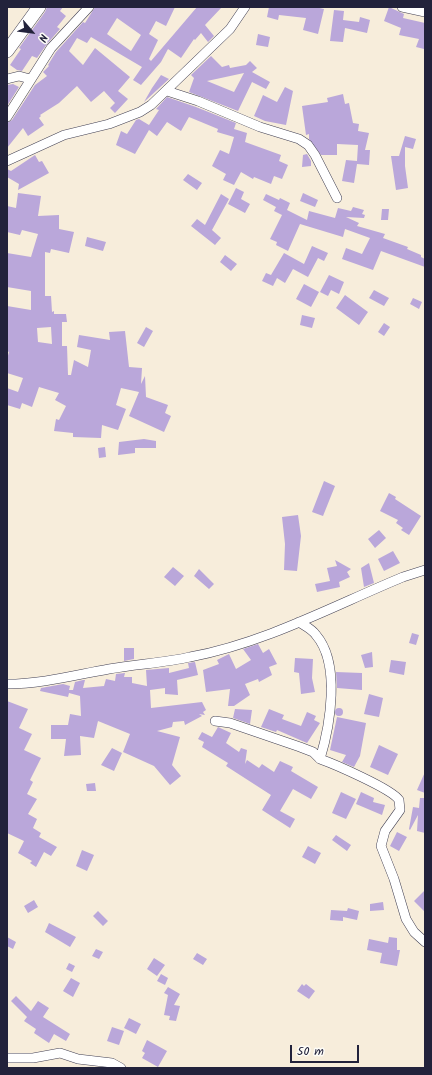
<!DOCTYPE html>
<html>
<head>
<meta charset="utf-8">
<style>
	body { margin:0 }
	#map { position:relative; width:432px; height:1075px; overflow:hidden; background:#f7eddb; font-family:Kalam,sans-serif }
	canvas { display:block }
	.frame { position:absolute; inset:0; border:8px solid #22223b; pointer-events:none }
	.north { position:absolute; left:12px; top:12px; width:40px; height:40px; -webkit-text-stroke:3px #fdfcf7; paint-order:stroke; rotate:118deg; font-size:11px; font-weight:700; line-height:16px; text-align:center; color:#22223b }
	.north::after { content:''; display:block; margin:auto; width:14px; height:18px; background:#22223b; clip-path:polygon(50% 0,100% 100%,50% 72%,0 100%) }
	.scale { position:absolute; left:290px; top:1045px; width:69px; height:18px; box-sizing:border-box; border:2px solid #22223b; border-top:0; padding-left:5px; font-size:12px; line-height:14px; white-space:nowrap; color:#22223b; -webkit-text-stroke:3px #fdfcf7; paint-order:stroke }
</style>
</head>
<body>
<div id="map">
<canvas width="432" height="1075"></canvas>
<div class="frame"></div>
<div class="north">N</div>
<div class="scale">50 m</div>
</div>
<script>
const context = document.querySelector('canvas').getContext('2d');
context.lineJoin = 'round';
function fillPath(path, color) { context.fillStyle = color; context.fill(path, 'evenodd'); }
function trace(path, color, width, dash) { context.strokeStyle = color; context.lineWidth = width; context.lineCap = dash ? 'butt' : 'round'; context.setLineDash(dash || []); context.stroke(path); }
fillPath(new Path2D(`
	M 47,7 L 63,7 L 60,11 L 66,16 L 57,27 L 60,29 L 47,44 L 37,58 L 32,56 L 22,71 L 17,70 L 10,65 L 21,49 L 19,48 L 45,12 Z
	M 95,7 L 175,7 L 166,26 L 156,21 L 149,34 L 158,40 L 149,59 L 151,61 L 197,7 L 222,7 L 205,25 L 214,36 L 208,42 L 201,33 L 195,40 L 194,39 L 181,58 L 168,49 L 161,62 L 141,85 L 133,80 L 142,67 L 91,37 L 87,43 L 77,38 L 69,51 L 83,65 L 95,48 L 130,77 L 118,91 L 128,99 L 115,113 L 110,108 L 115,103 L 104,91 L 91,102 L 77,86 L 59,103 L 40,115 L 41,116 L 39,118 L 44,125 L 28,136 L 23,128 L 7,148 L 7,123 L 12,120 L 35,85 L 47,76 L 43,72 L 49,66 L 48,65 L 56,52 L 83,22 L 85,23 ZM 117,18 L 141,35 L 131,51 L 107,34 Z
	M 269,7 L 315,7 L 324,9 L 318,34 L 303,30 L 306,18 L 279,15 L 278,20 L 267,17 Z
	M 389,7 L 404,14 L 403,18 L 425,23 L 424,49 L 416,47 L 419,39 L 399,35 L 401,28 L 384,21 Z
	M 334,10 L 344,11 L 343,20 L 359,22 L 360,17 L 370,20 L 367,33 L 345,28 L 343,42 L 330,41 Z
	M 258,34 L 270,37 L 268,47 L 256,45 Z
	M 211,56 L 222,67 L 229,65 L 230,68 L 246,65 L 250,61 L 257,68 L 252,72 L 270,82 L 266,89 L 252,82 L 238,111 L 189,92 L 194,78 L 191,75 ZM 244,73 L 234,92 L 207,81 Z
	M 161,75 L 169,79 L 144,102 L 152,88 Z
	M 13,84 L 19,87 L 7,106 L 7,85 Z
	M 285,87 L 293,91 L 286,125 L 265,121 L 254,116 L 263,95 L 277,102 Z
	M 343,94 L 345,104 L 349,103 L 353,123 L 359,124 L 358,131 L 369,133 L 365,150 L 370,150 L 369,165 L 357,164 L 354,183 L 342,181 L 346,160 L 357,161 L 358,145 L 337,144 L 337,155 L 321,155 L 309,139 L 309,134 L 306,135 L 302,106 L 328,102 L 327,98 Z
	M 167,97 L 196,107 L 236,123 L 234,129 L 247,133 L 245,142 L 281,155 L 279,161 L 288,165 L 282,179 L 274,176 L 271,184 L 254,177 L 253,179 L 241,172 L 234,185 L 223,180 L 226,174 L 212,166 L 220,150 L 229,154 L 234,137 L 217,132 L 218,129 L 189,117 L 181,131 L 167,122 L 157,136 L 149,130 L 135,154 L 116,145 L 121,131 L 127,134 L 136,120 L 139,119 L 149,125 L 159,110 L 156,109 Z
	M 405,136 L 416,139 L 413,149 L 405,147 L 405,166 L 408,188 L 396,190 L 391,156 L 399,156 Z
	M 307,154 L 311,161 L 311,166 L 302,167 L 303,155 Z
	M 35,155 L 39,162 L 42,161 L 49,173 L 18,190 L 19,184 L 7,177 L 7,169 L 11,171 Z
	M 188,174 L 202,183 L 197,190 L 183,180 Z
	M 236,188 L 244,192 L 241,199 L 250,204 L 245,213 L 228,204 Z
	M 18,193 L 41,196 L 38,216 L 59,215 L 59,229 L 74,232 L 69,253 L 51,249 L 50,253 L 45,252 L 45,296 L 51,296 L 52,312 L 54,311 L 54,314 L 66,314 L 67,322 L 62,322 L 62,346 L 67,346 L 68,375 L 71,375 L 74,360 L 88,367 L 91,350 L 77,347 L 79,335 L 110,340 L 109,332 L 125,331 L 129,367 L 142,368 L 141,384 L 145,376 L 146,397 L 168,405 L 165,413 L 171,416 L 164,432 L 129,416 L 139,392 L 121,388 L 116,405 L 126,409 L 118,430 L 102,425 L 101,438 L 73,437 L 73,433 L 54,431 L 56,419 L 59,420 L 66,406 L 55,400 L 59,393 L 39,387 L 32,407 L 22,403 L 20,409 L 7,405 L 7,388 L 18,392 L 23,378 L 7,373 L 7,359 L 9,352 L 7,351 L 7,306 L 31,310 L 31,291 L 7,287 L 7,253 L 31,257 L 38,234 L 22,230 L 20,235 L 7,232 L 7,206 L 16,208 ZM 51,327 L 52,344 L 38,342 L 37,328 Z
	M 303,193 L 318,200 L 315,207 L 300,201 Z
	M 221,194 L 229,199 L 212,230 L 221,238 L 215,245 L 191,226 L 197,219 L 205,225 Z
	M 266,194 L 279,200 L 280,198 L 290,203 L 287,210 L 307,220 L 309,211 L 335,218 L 338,208 L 351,211 L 353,207 L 364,210 L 362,214 L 365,215 L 364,218 L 346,217 L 359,223 L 357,226 L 385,234 L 383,238 L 408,247 L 407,249 L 421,255 L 421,257 L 425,259 L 425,267 L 381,251 L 373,270 L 342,259 L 346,248 L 362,254 L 370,238 L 345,229 L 343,237 L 300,224 L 288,251 L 276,245 L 277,242 L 270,239 L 282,215 L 274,211 L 276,207 L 263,200 Z
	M 382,209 L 389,209 L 388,220 L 381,220 Z
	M 87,237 L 106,242 L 103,251 L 85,246 Z
	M 312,246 L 328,253 L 324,261 L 318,258 L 308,277 L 293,269 L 285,283 L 277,278 L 273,286 L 262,281 L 266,273 L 271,275 L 284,253 L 304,264 Z
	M 225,255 L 237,264 L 231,271 L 220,262 Z
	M 329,275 L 344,282 L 339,294 L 331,290 L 328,296 L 320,292 Z
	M 304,284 L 319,292 L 311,307 L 296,299 Z
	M 374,290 L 389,298 L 384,306 L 369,298 Z
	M 345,295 L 368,312 L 359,325 L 336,308 Z
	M 413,298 L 422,302 L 419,309 L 410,304 Z
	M 302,315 L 315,318 L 312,328 L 300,325 Z
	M 384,323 L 390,327 L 384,336 L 378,332 Z
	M 146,327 L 153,331 L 144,347 L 137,343 Z
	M 144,439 L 156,441 L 156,448 L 135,448 L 135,453 L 118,455 L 119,442 Z
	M 105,447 L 106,457 L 99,458 L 98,448 Z
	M 324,481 L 335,486 L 323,516 L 312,512 Z
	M 389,493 L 396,497 L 395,499 L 421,516 L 409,535 L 401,530 L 403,528 L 396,523 L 398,520 L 380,511 Z
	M 298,515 L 301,536 L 297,571 L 284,570 L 285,544 L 282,517 Z
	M 379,530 L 386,538 L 375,548 L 368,539 Z
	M 393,551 L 400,563 L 384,571 L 378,559 Z
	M 335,560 L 351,569 L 347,572 L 350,577 L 339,582 L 340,587 L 317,592 L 315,584 L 330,581 L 327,568 L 337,566 Z
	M 369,563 L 374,583 L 364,587 L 361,568 Z
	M 173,567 L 184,576 L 175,586 L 164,577 Z
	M 199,569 L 214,584 L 209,589 L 194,576 Z
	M 412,633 L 419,635 L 416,645 L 409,643 Z
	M 258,644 L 263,653 L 269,649 L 277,664 L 269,667 L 272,675 L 259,682 L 258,679 L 245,684 L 250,695 L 234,706 L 228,706 L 230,689 L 206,692 L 203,670 L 219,664 L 217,660 L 229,654 L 236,669 L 251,660 L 243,649 Z
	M 124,648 L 134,648 L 134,659 L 124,661 Z
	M 372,652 L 373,667 L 365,668 L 361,655 Z
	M 295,658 L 313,659 L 312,678 L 315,692 L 301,694 L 299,673 L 294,672 Z
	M 391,660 L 406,662 L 404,675 L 389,672 Z
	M 195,662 L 198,675 L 177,680 L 178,695 L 165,694 L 165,688 L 150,690 L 151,708 L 202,702 L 206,710 L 203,712 L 205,715 L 199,714 L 202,716 L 185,725 L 184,721 L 173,722 L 172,727 L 157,731 L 180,737 L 172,765 L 181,776 L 170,785 L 154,766 L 123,752 L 130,734 L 98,721 L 94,738 L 80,736 L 81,755 L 64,756 L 66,739 L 51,739 L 51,725 L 68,725 L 70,714 L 81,716 L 80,696 L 69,693 L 68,697 L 40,691 L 41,688 L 63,684 L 70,686 L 69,690 L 73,690 L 75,682 L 83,680 L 85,680 L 83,688 L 104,686 L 106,679 L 115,681 L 116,674 L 125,673 L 124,677 L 132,677 L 132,683 L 147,686 L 146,670 L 169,668 L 169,673 L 189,668 L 188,663 Z
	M 336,672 L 362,673 L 362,690 L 337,688 Z
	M 369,694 L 383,698 L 379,717 L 364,714 Z
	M 7,701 L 28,709 L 19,728 L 32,734 L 24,750 L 41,758 L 30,780 L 33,782 L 27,794 L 37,799 L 28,814 L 37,819 L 33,828 L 41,833 L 39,837 L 57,847 L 51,856 L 44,852 L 36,867 L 30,863 L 32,861 L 18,853 L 24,841 L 7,833 Z
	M335 712a4 4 0 1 1 8 0a4 4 0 1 1-8 0Z
	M 235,709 L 252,710 L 250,724 L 233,718 Z
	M 269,709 L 284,715 L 282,719 L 301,726 L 307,712 L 316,716 L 314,720 L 320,723 L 307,743 L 277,730 L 276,732 L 261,727 Z
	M 337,717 L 366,723 L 360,756 L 354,767 L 342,762 L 346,755 L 330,750 Z
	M 218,727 L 231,733 L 226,743 L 239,752 L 241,748 L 247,750 L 245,764 L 247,760 L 259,768 L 262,764 L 274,772 L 280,761 L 293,767 L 291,771 L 318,787 L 311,799 L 293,789 L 280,811 L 295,819 L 290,828 L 262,810 L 271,795 L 226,766 L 228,763 L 202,747 L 204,742 L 198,739 L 202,732 L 212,737 Z
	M 379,745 L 398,754 L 388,775 L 370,767 Z
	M 112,748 L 122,753 L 114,771 L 101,765 Z
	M 425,772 L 425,793 L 417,790 Z
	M 95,783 L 96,791 L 87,791 L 86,784 Z
	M 341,792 L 356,799 L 346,819 L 332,813 Z
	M 361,792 L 374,798 L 373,802 L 385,805 L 382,815 L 356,804 Z
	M 420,798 L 425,798 L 425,833 L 417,831 L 418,815 L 410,830 L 409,829 L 413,807 L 419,808 Z
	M 397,832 L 407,837 L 399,851 L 390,846 Z
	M 336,835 L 351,845 L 347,851 L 332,840 Z
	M 308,846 L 321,853 L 315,864 L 302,857 Z
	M 82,850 L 94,855 L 87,871 L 76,866 Z
	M 425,890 L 425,912 L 414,901 Z
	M 34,900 L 38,907 L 28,913 L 24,906 Z
	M 383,902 L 384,910 L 370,911 L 370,904 Z
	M 348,908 L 359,911 L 357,920 L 343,917 L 343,921 L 330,920 L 331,910 L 347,911 Z
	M 98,911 L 108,921 L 103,926 L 93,916 Z
	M 49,923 L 76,937 L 70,947 L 45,932 Z
	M 7,937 L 16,942 L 13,949 L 7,946 Z
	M 389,937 L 397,938 L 397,950 L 400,950 L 397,966 L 380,963 L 382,953 L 367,950 L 369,939 L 388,943 Z
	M 96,949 L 103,952 L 99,959 L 92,956 Z
	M 197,953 L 207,959 L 203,965 L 193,959 Z
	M 154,958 L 165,965 L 157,976 L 147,969 Z
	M 69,963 L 75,966 L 72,972 L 66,969 Z
	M 161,974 L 168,978 L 165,985 L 157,981 Z
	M 71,978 L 80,983 L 73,997 L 63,991 Z
	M 302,984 L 304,986 L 306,984 L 315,991 L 309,999 L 297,991 Z
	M 168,987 L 180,994 L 174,1005 L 180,1006 L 176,1021 L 169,1020 L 170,1016 L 164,1015 L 168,995 L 164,993 Z
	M 16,996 L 31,1011 L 38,1001 L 49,1008 L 43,1017 L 70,1034 L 66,1041 L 54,1034 L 49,1043 L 34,1033 L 36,1029 L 24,1021 L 27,1017 L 11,1001 Z
	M 129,1018 L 141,1024 L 136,1034 L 124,1028 Z
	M 112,1027 L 124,1031 L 119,1045 L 107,1041 Z
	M 147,1040 L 167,1051 L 158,1067 L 142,1058 L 145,1053 L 142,1051 Z`), '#baa7da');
const street = new Path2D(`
	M 402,7 L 425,12
	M 7,79 L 19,76 L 30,79
	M 167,91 L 198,101 L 260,127 L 299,139 L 308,145 L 315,155 L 337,198
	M 7,117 L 51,48 L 89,7
	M 7,161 L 64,135 L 109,124 L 140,112 L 151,105 L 230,29 L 245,7
	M 299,622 C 305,626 312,629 316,635 C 341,664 330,726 320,759 C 334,764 392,789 399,800 L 400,810 L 385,831 L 381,846 L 394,879 L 406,919 L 414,932 L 425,942
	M 7,684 C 42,684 75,675 109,669 C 136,664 164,663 190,657 C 265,643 333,606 403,577 L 425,570
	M 215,721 L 230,723 L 300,747 L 313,752 L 320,759
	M 7,1058 L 33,1058 L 60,1053 L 78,1059 L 112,1063 L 121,1068`);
const secondary = new Path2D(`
	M 7,51 L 39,7`);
trace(street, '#424053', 10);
trace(secondary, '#424053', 14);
trace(street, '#fff', 9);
trace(secondary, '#fff', 13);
</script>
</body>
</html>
